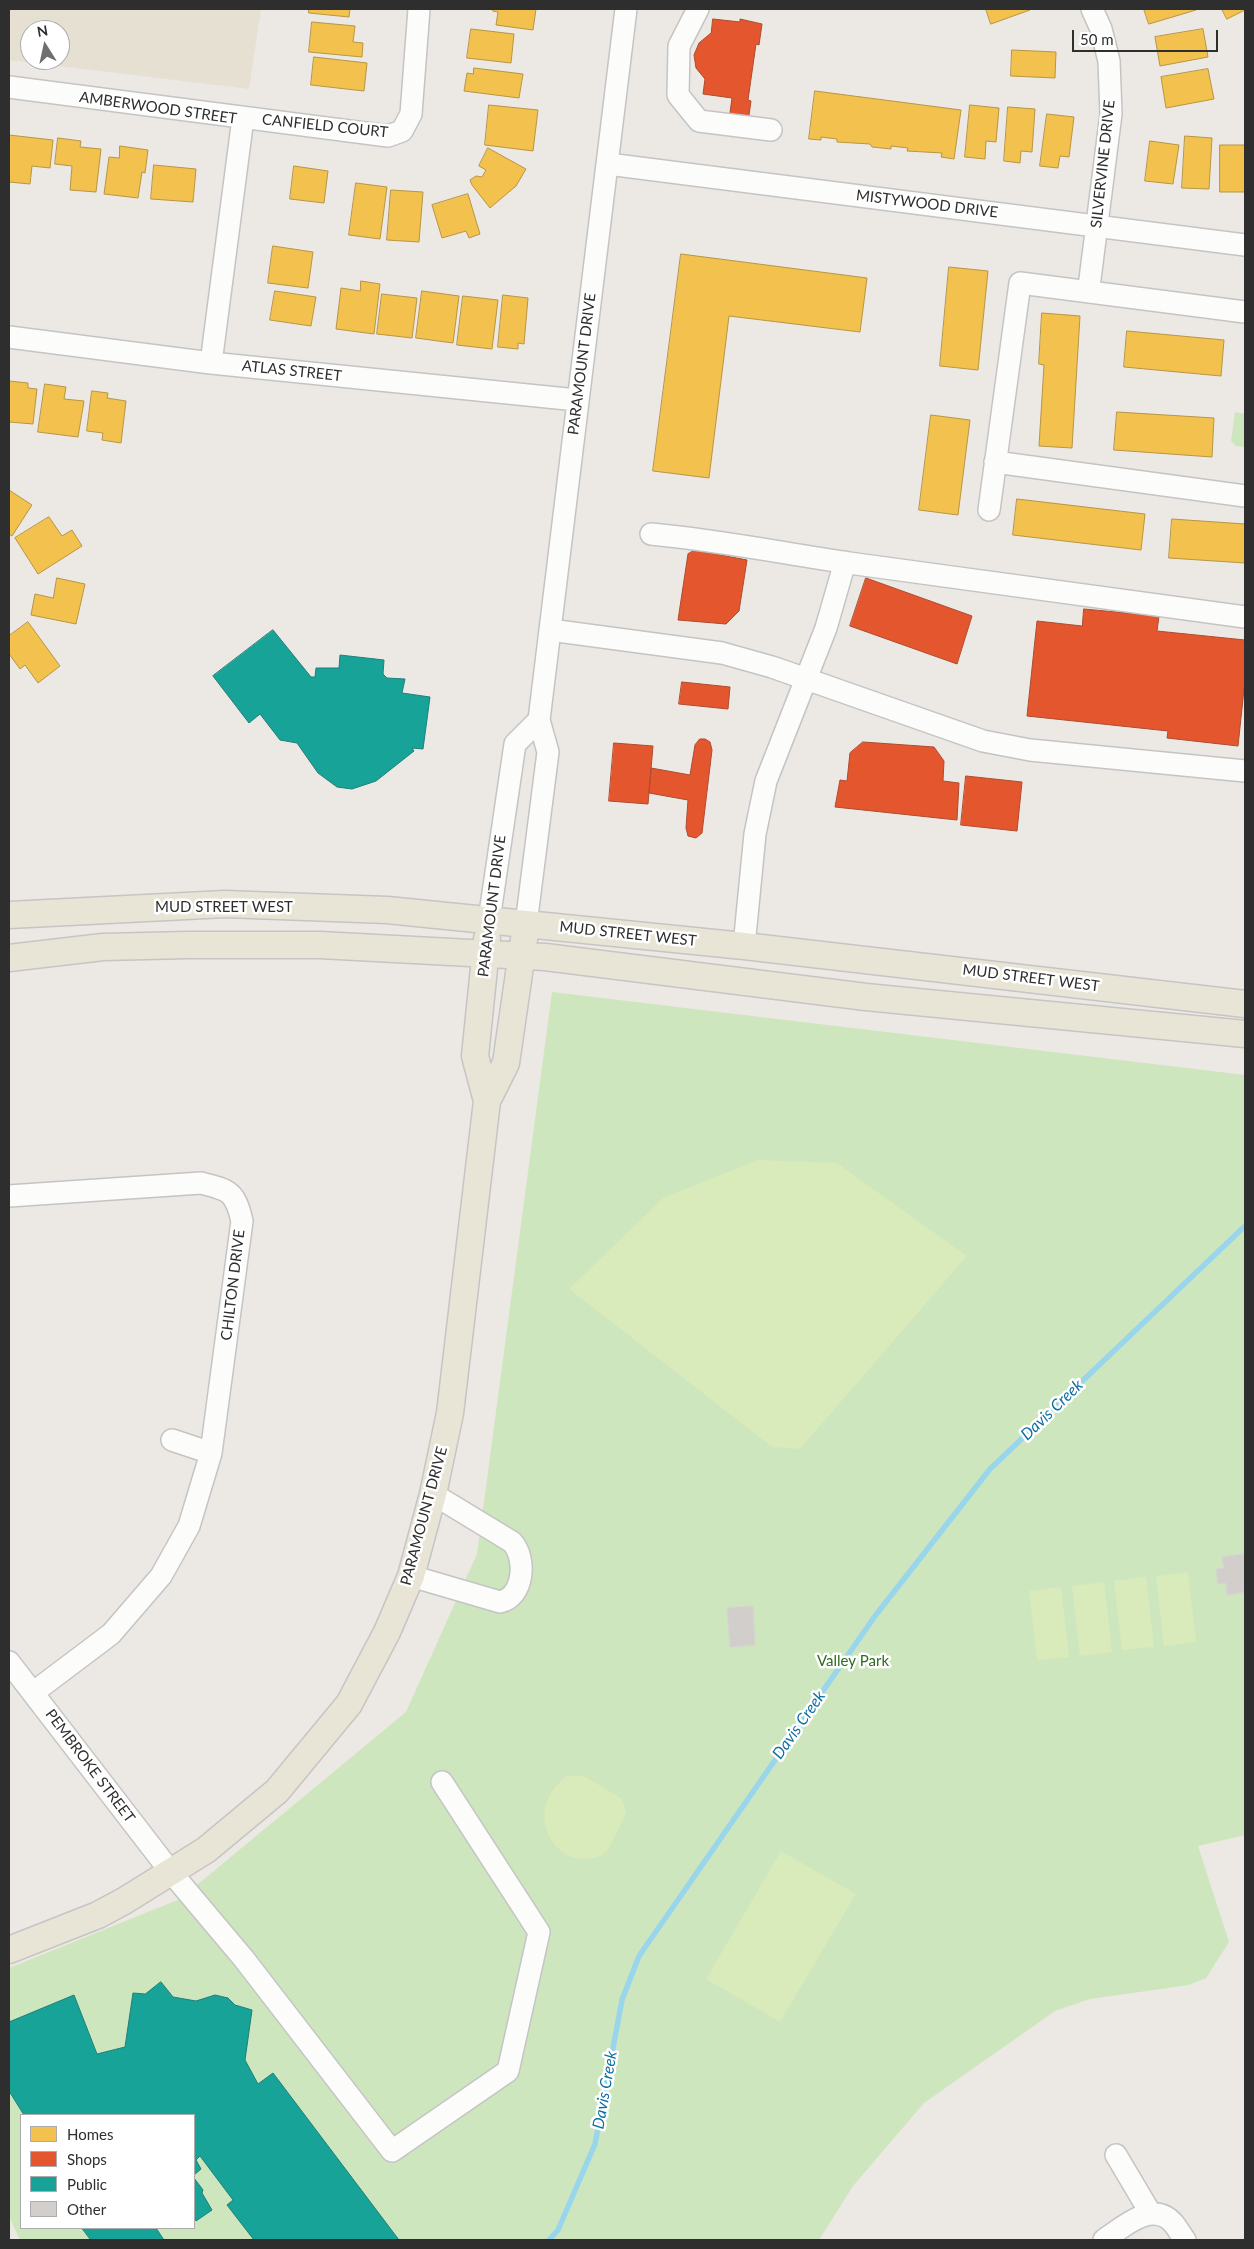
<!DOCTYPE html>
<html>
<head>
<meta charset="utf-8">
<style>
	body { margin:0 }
	#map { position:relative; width:1254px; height:2249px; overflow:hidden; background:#ece8e4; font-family:Lato,sans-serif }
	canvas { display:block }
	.frame { position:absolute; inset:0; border:10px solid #2e2e2e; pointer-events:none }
	.legend { position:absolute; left:20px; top:2114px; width:175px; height:115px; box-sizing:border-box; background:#fff; border:1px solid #ababab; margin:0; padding:6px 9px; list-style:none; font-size:15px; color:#2e2e2e }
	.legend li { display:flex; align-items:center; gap:10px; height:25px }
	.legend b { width:25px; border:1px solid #ababab }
	.north { position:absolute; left:20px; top:20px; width:50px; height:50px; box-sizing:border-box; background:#fff; border:1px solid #ababab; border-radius:50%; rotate:350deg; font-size:14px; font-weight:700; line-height:20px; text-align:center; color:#2e2e2e }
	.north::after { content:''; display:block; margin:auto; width:18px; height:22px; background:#706f6e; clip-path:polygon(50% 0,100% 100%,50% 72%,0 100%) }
	.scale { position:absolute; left:1072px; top:30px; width:146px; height:22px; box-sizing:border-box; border:2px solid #2e2e2e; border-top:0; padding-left:6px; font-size:15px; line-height:18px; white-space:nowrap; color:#2e2e2e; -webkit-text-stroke:4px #fff; paint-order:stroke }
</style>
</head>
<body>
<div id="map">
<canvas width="1254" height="2249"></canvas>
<div class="frame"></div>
<ul class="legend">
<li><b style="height:14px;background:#f2c14e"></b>Homes</li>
<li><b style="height:14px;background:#e4572e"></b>Shops</li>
<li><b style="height:14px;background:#17a398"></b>Public</li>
<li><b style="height:14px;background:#d1cecb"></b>Other</li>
</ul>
<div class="north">N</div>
<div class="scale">50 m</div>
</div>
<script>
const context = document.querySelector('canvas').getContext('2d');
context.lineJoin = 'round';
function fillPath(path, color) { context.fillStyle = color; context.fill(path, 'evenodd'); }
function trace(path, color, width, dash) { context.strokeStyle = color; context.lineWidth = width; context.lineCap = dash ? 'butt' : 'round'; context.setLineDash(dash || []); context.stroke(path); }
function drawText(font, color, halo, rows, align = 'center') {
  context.font = font + ' Lato,sans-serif'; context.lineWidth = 5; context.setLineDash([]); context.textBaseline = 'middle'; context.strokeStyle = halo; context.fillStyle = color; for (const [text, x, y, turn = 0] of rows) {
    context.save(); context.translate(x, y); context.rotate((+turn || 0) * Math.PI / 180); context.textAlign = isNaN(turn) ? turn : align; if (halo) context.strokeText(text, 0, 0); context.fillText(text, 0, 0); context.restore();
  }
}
fillPath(new Path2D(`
	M 9,9 L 261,9 L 249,89 L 9,60 ZM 30,30 L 60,30 L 60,60 L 30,60 Z`), '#e6e0d3');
fillPath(new Path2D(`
	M 1235,412 L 1245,414 L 1245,447 L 1236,446 L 1231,441 Z
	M 552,992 L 1245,1075 L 1245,1835 L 1198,1846 L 1229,1942 L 1206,1978 L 1189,1985 L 1090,1999 L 1055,2011 L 924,2103 L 853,2186 L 819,2240 L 20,2240 L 9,2216 L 9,1968 L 180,1899 L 406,1712 L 477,1554 ZM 21,2115 L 194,2115 L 194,2228 L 21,2228 Z`), '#cee6be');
fillPath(new Path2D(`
	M 758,1160 L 837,1163 L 967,1256 L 800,1449 L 772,1447 L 569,1289 L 663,1198 Z
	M 1188,1572 L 1196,1642 L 1164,1646 L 1156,1576 Z
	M 1146,1577 L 1154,1647 L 1122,1650 L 1114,1581 Z
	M 1104,1582 L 1112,1652 L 1080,1656 L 1072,1586 Z
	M 1061,1587 L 1069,1657 L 1037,1660 L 1029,1591 Z
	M 566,1776 L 584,1776 L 622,1799 L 626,1813 C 620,1824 615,1840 607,1850 C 604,1855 596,1858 590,1859 C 554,1863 531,1820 553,1790 C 556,1785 562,1781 566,1776 Z
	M 781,1851 L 856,1894 L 780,2022 L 706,1979 Z`), '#d9eabb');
const homes = new Path2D(`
	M 309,9 L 350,9 L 349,17 L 309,13 Z
	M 493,9 L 536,9 L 533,30 L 496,25 L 498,12 L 493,11 Z
	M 986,9 L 1029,9 L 1030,10 L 991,24 Z
	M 1144,9 L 1196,9 L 1196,10 L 1149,24 Z
	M 1222,9 L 1245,9 L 1245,10 L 1227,19 Z
	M 312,22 L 355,26 L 353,42 L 363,43 L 362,57 L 309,52 Z
	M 471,29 L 514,34 L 511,63 L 467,58 Z
	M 1203,29 L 1208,57 L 1160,66 L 1155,37 Z
	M 1012,50 L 1056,52 L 1055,78 L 1011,76 Z
	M 314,57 L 367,63 L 364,91 L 311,85 Z
	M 474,68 L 523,74 L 519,98 L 464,91 L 467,73 L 473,74 Z
	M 1208,69 L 1214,99 L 1166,108 L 1161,77 Z
	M 815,91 L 961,110 L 954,159 L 941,157 L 942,153 L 907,151 L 908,148 L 891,146 L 891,149 L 872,147 L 870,144 L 837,142 L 837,139 L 821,137 L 821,140 L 809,139 Z
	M 489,105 L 538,110 L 533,151 L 485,145 Z
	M 970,105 L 999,108 L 996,142 L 986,141 L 985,159 L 965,157 Z
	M 1008,107 L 1035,109 L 1032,152 L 1021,151 L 1020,163 L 1004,161 Z
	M 1047,114 L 1074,117 L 1069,157 L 1060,156 L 1058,168 L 1040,166 Z
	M 9,135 L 53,140 L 50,168 L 32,166 L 30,184 L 9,182 Z
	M 1185,136 L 1212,138 L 1209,189 L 1182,188 Z
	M 58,138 L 81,141 L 80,147 L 101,149 L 96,192 L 70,190 L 72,166 L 55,164 Z
	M 1150,141 L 1179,145 L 1173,184 L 1145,181 Z
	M 1220,145 L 1245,145 L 1245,192 L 1220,192 Z
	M 120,146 L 148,150 L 145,173 L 142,172 L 138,198 L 104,194 L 109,157 L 119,158 Z
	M 488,148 L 526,169 L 516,186 L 490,208 L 472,185 L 470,180 L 476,176 L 482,177 L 486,170 L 479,166 Z
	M 154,165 L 196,169 L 193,202 L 151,199 Z
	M 294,166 L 328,171 L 324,203 L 290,199 Z
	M 356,183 L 387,187 L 380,239 L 349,235 Z
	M 391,190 L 423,192 L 419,242 L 387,240 Z
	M 468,194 L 480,234 L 469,238 L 466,231 L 442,238 L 432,205 Z
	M 273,246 L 313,252 L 308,288 L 268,283 Z
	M 681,254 L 867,278 L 860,332 L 729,316 L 709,478 L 653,471 Z
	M 949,267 L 988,271 L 978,370 L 940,366 Z
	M 361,281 L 380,284 L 374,334 L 336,329 L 341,288 L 360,291 Z
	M 275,291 L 316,297 L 311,326 L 270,320 Z
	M 422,291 L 459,296 L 453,343 L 416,338 Z
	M 382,294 L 417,298 L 412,338 L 377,334 Z
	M 503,295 L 528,298 L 524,344 L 518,343 L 518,349 L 498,347 Z
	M 463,296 L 498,300 L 492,349 L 457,345 Z
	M 1042,313 L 1080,316 L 1072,448 L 1039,446 L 1044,365 L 1039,364 Z
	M 1127,331 L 1224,340 L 1221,376 L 1124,367 Z
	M 9,381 L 28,383 L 28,388 L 37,389 L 33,424 L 9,422 Z
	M 45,384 L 66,387 L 64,399 L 84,401 L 78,437 L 38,432 Z
	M 92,391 L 108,393 L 107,398 L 126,401 L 121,443 L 102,440 L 103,433 L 87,431 Z
	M 1117,412 L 1214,418 L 1212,457 L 1114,450 Z
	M 931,415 L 970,420 L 958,515 L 919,510 Z
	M 9,490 L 32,505 L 12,536 L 9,534 Z
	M 1017,499 L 1145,514 L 1141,550 L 1013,535 Z
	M 49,517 L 62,536 L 72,530 L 82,546 L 38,574 L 15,538 Z
	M 1172,519 L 1245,524 L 1245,563 L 1169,558 Z
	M 57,578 L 85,584 L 76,624 L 31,615 L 35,594 L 53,598 Z
	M 28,622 L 60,666 L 38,683 L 25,665 L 20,669 L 9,654 L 9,636 Z`);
fillPath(homes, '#f2c14e');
trace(homes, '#b79544', 1);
const shops = new Path2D(`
	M 713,19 L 740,22 L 740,19 L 762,24 L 759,45 L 756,44 L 748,100 L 751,101 L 748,122 L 729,120 L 732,98 L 703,94 L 705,79 L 696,68 L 694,55 L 699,43 L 711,33 Z
	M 695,550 L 747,560 L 739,611 L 726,624 L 678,620 L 688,554 Z
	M 866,578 L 972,616 L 957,664 L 850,626 Z
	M 1084,609 L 1159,616 L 1157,631 L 1245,640 L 1245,680 L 1238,746 L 1167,738 L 1168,731 L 1027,716 L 1037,621 L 1082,626 Z
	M 682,682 L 730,687 L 728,709 L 679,704 Z
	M 700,739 L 705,739 L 710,742 L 712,750 L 702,833 L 696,838 L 688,836 L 686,828 L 688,800 L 649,793 L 651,768 L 690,775 L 695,745 Z
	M 863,742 L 934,747 L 944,761 L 943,781 L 959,783 L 957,820 L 835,807 L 840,780 L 847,781 L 850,753 Z
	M 614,743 L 653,746 L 648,804 L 609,801 Z
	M 966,776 L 1022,782 L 1017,831 L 961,825 Z`);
fillPath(shops, '#e4572e');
trace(shops, '#ad4b2e', 1);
const public = new Path2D(`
	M 273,630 L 311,677 L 315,677 L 316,668 L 339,668 L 340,655 L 384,660 L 383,674 L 387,678 L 405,679 L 402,693 L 430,697 L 423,749 L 412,748 L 414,751 L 376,781 L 352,789 L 337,787 L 318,773 L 297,743 L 280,740 L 260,714 L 249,723 L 213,676 Z
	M 161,1982 L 173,1997 L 196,2001 L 215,1995 L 228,1998 L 235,2005 L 252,2010 L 245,2060 L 258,2084 L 273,2073 L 399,2240 L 254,2240 L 227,2205 L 233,2200 L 200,2156 L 196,2160 L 201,2169 L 194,2175 L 194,2115 L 24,2115 L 9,2091 L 9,2022 L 74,1995 L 97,2054 L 125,2047 L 133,1993 L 145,1994 Z
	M 194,2178 L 203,2190 L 202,2193 L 212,2210 L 196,2221 L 194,2217 Z
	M 82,2228 L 156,2228 L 164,2240 L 91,2240 Z`);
fillPath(public, '#17a398');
trace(public, '#1e8078', 1);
trace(new Path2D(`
	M 549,2240 L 558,2230 L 595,2144 L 622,2000 L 639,1956 L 875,1616 L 990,1469 L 1245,1226`), '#99d6ec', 5.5);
const building = new Path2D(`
	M 1245,1554 L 1245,1592 L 1227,1595 L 1226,1583 L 1218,1584 L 1216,1569 L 1224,1568 L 1222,1557 Z
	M 753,1606 L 755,1645 L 730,1647 L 727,1608 Z`);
fillPath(building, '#d1cecb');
trace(building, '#d7d4d0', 1);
const minor = new Path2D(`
	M 698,9 L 679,46 L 678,95 L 699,121 L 771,130
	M 9,87 L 388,136 L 402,131 L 411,114 L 419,9
	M 608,164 L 1245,245
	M 1086,290 L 1089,287 L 1111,114 L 1109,61 L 1101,29 L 1092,9
	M 9,337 L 211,363 L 577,400
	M 211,363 L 243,118
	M 995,462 L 1245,496
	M 989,510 L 1020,283 L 1245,312
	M 651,534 C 717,540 782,553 849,563 C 981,582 1113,600 1245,617
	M 550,630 L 722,653 L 772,667 L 983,741 L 1030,750 L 1245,771
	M 489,920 L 515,744 L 539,720
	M 526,924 L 548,752 L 539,720 L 626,9
	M 744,946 L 755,834 L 766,781 L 826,628 L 845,562
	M 9,1196 L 201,1183 C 229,1190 235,1191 242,1221 L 211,1453 L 189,1526 L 161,1576 L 111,1634 L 34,1692
	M 172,1440 L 211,1453
	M 411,1576 L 500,1602 C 524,1597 527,1558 512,1542 L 433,1494
	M 9,1662 L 170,1871 L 244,1959 L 392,2151 L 508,2071 L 539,1932 L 442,1782
	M 1116,2155 L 1151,2214
	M 1104,2240 C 1123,2227 1153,2199 1174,2224 C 1178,2229 1181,2235 1185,2240`);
const major = new Path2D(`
	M 9,915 L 225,904 L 387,910 L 744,946 L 1245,1004
	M 9,958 L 103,947 L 188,945 L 320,945 L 545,957 L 866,997 L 1245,1034
	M 487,1101 L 475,1056 L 487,939
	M 9,1950 L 98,1915 L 124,1901 L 206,1850 L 277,1791 L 349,1704 L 387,1632 L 411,1576 L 433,1494 L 450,1413 L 487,1101 L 506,1063 L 524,939`);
trace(minor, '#c5c4c5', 24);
trace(major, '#c6c5c4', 29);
trace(minor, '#fcfcfb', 21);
trace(major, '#e8e4d6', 26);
drawText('15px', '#2e2e2e', '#fff', [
	["AMBERWOOD STREET",158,108,8],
	["CANFIELD COURT",325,126,6],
	["SILVERVINE DRIVE",1103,164,-84],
	["MISTYWOOD DRIVE",927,204,7],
	["PARAMOUNT DRIVE",582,364,-83],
	["ATLAS STREET",292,371,6],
	["PARAMOUNT DRIVE",492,906,-83],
	["MUD STREET WEST",224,907],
	["MUD STREET WEST",628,934,6],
	["MUD STREET WEST",1031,978,7],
	["CHILTON DRIVE",233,1285,-83],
	["PARAMOUNT DRIVE",424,1516,-75],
	["PEMBROKE STREET",90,1766,53]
]);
drawText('15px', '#2c6e1b', '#fff', [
	["Valley Park",853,1661]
]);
drawText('italic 16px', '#0d6fa3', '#fff', [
	["Davis Creek",1052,1410,-44],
	["Davis Creek",799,1725,-55],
	["Davis Creek",605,2090,-80]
]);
</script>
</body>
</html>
